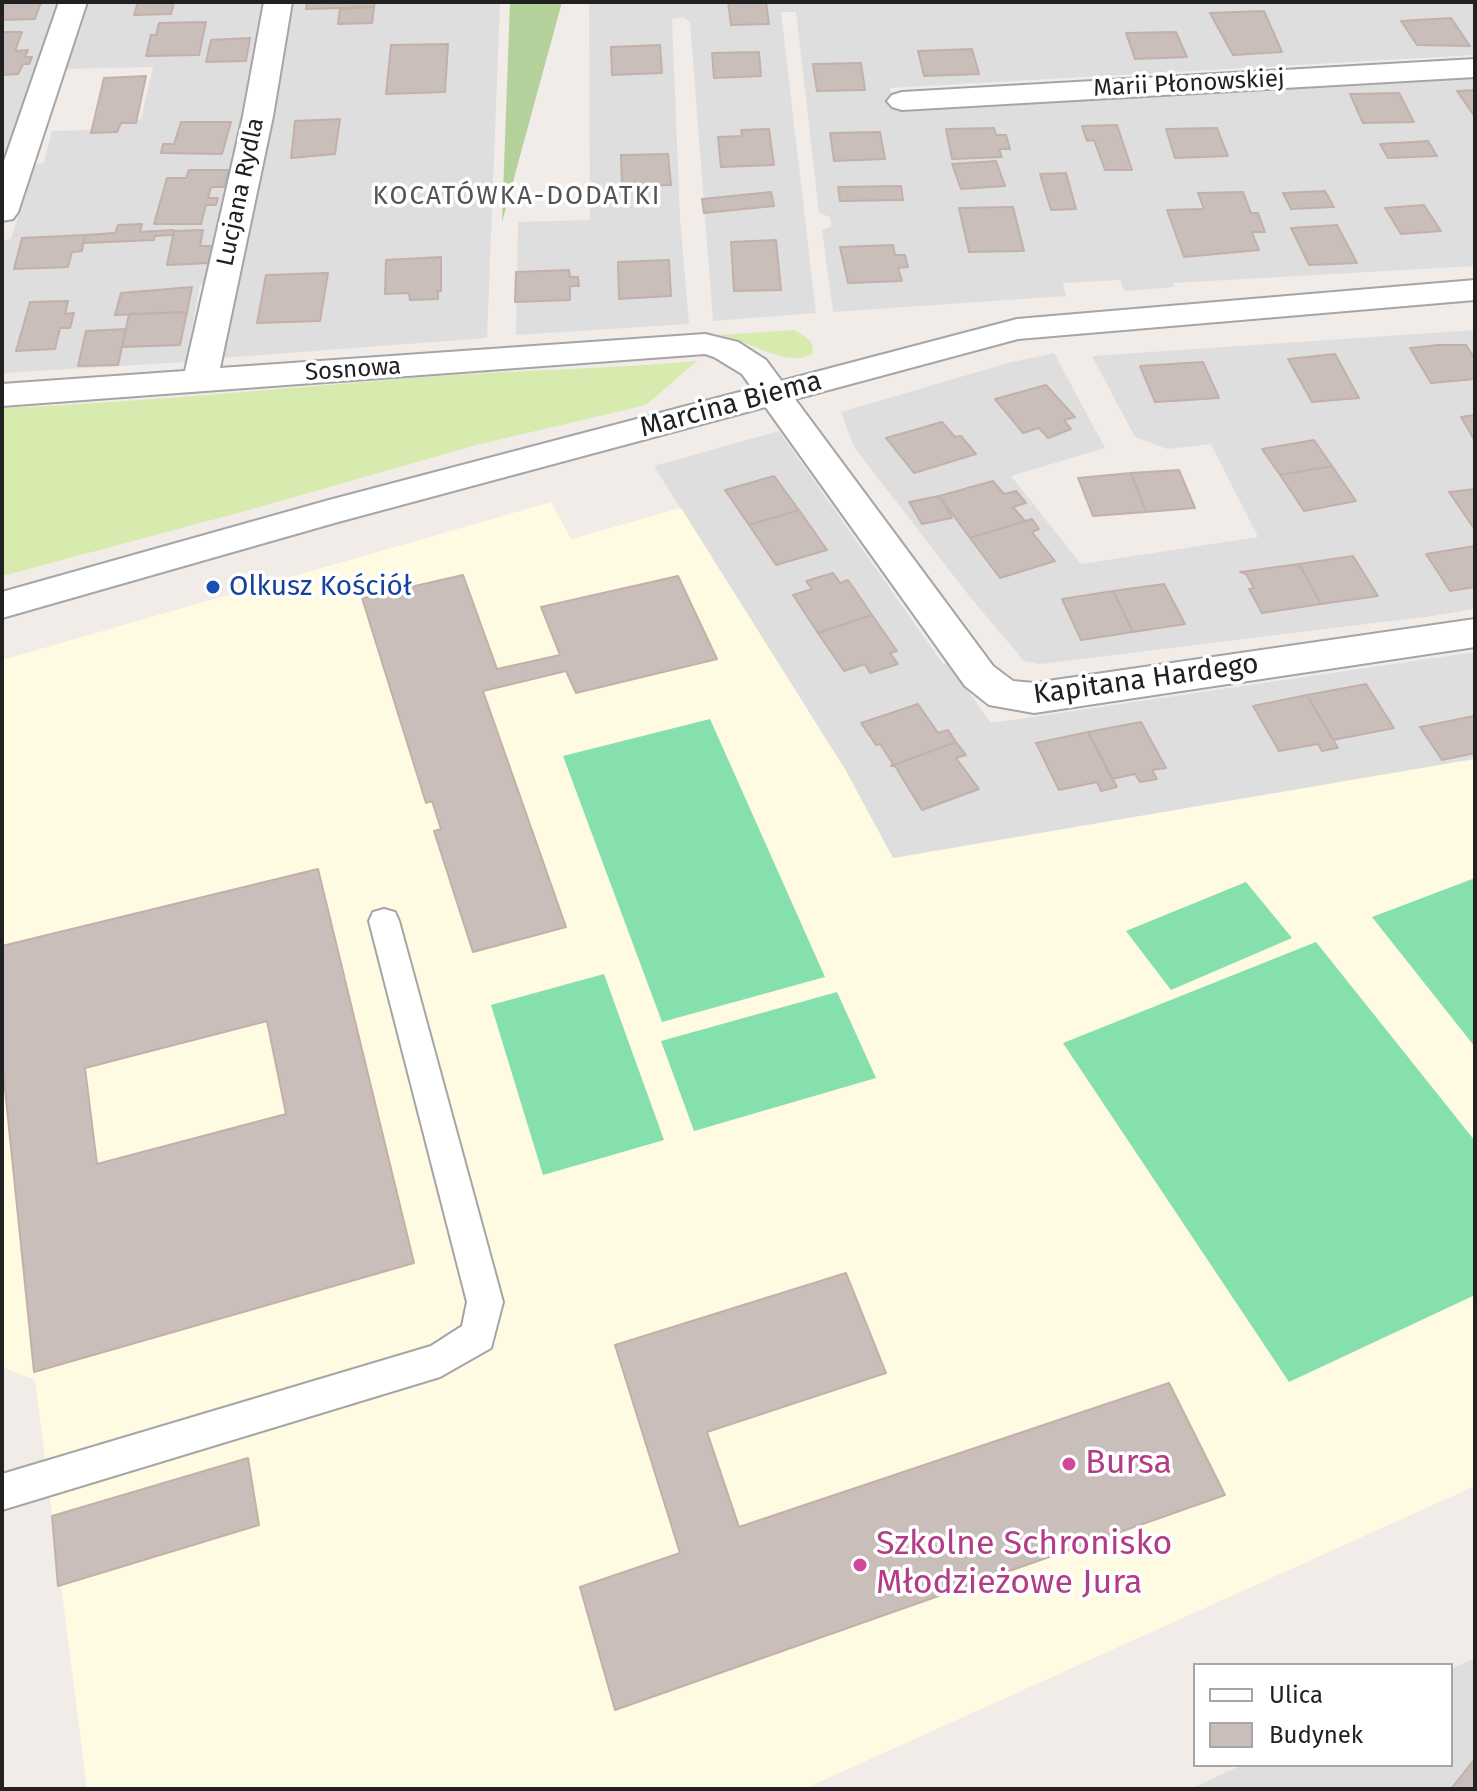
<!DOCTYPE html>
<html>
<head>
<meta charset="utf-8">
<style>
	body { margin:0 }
	#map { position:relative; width:1477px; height:1791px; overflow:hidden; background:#f1ece7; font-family:"Fira Sans",sans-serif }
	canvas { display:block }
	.frame { position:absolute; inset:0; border:4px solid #212121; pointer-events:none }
	.legend { position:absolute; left:1193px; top:1663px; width:260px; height:104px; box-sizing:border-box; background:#fff; border:2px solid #a6a6a6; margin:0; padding:10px 14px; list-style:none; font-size:24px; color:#212121 }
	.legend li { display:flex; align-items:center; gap:16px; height:40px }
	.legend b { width:40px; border:2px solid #a6a6a6 }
</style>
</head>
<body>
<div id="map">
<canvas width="1477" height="1791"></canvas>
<div class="frame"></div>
<ul class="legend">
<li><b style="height:10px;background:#fff"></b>Ulica</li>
<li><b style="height:22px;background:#c9beba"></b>Budynek</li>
</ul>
</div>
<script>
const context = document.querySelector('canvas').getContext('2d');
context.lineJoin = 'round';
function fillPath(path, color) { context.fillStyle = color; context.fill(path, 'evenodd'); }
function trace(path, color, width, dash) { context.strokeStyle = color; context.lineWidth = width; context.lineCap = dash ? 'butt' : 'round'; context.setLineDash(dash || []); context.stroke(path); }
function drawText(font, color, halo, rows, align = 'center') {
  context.font = font + ' "Fira Sans",sans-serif'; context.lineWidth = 7; context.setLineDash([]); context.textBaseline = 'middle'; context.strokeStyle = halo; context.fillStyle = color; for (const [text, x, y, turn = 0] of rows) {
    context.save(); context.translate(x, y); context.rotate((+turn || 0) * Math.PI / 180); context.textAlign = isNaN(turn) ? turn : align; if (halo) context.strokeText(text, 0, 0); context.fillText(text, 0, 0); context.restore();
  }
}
fillPath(new Path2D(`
	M 2,2 L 62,2 L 2,188 Z
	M 83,2 L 270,2 L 212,284 L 200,285 L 186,362 L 2,373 L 2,245 L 4,240 L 11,239 L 35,164 L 44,163 L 52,131 L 91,130 L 93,121 L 141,119 L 153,67 L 63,69 Z
	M 289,2 L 500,2 L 487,338 L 222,358 Z
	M 589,2 L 1475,2 L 1475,55 L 890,88 L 895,110 L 1475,77 L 1475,266 L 1174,283 L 1174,287 L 1124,291 L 1120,280 L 1063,283 L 1066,296 L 833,312 L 822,230 L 831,226 L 830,217 L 819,213 L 796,12 L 781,12 L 816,313 L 713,321 L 690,22 L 683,17 L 672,19 L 680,218 L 689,324 L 516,335 L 518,222 L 590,220 Z
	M 1475,330 L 1475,609 L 1432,616 L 1040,664 L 1024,661 L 970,597 L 854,447 L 841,412 L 1008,363 L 1054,353 L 1105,448 L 1011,476 L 1081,564 L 1258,537 L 1211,444 L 1167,449 L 1135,437 L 1092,356 Z
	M 779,431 L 943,664 L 948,663 L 991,723 L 1475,652 L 1475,759 L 893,859 L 846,771 L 654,466 Z
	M 1475,1658 L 1475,1789 L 1190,1789 L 1242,1765 L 1451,1765 L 1451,1669 Z`), '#dfdede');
fillPath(new Path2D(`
	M 551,502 L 571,539 L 681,508 L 846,771 L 893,858 L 1475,759 L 1475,1486 L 804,1789 L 87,1789 L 35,1380 L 2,1367 L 2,660 Z`), '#fffae2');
fillPath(new Path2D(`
	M 794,330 C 804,336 816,341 812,354 C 787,369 746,338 718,335 Z
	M 697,361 L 646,405 L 476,445 L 249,510 L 2,576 L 2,408 C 144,402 284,388 425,377 C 516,370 607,369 697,361 Z`), '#d6ebad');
fillPath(new Path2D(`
	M 510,2 L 562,2 L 502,222 Z`), '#b4d19b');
fillPath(new Path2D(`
	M 710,719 L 825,977 L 662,1022 L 563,756 Z
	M 1475,878 L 1475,1047 L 1372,917 Z
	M 1246,882 L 1292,938 L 1171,990 L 1126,931 Z
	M 1316,942 L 1475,1141 L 1475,1295 L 1289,1382 L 1063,1043 Z
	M 604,974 L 664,1140 L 543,1175 L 491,1005 Z
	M 837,992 L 876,1078 L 694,1131 L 661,1041 Z`), '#85e0ae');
const building = new Path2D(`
	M 2,2 L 41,2 L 35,19 L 2,20 Z
	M 138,2 L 174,2 L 171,14 L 134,15 Z
	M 307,2 L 375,2 L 374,7 L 306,9 Z
	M 728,2 L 766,2 L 769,24 L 731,25 Z
	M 374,7 L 372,23 L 338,24 L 340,9 Z
	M 1264,11 L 1282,52 L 1233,55 L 1210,13 Z
	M 1451,18 L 1470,46 L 1417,45 L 1401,21 Z
	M 206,22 L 199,55 L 146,56 L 151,35 L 156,35 L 159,23 Z
	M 2,32 L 22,32 L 15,51 L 28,50 L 25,57 L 32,57 L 29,64 L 23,64 L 18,74 L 2,75 Z
	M 1176,32 L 1187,57 L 1135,59 L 1126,33 Z
	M 250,38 L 246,61 L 206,62 L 211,40 Z
	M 448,44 L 445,92 L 386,94 L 391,45 Z
	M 660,45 L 662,73 L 612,75 L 611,47 Z
	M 972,49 L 979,74 L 924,76 L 918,51 Z
	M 759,52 L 761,76 L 714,78 L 712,53 Z
	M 861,63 L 865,90 L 817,91 L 813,64 Z
	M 146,76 L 136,123 L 121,123 L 117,132 L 91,133 L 104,78 Z
	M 1475,90 L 1475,117 L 1457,91 Z
	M 1399,93 L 1414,122 L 1363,123 L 1350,94 Z
	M 340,119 L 335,154 L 291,158 L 295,121 Z
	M 181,122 L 231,122 L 222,154 L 161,153 L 163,144 L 174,144 Z
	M 1117,125 L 1132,170 L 1105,170 L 1094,140 L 1087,141 L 1082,126 Z
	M 994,128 L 996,135 L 1006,135 L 1010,149 L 999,149 L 1002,157 L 952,159 L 946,129 Z
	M 1217,128 L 1228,156 L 1175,158 L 1166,129 Z
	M 769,129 L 774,165 L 721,167 L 718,137 L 742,136 L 741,130 Z
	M 880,132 L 885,159 L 834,161 L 830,133 Z
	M 1428,141 L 1437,156 L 1388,158 L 1380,144 Z
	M 668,154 L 671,185 L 622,187 L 621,155 Z
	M 996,161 L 1005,186 L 961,189 L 952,164 Z
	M 189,170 L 229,170 L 224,187 L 211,187 L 208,198 L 218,198 L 216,205 L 206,205 L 201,224 L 154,224 L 167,178 L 186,178 Z
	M 1066,173 L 1076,209 L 1051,210 L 1040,174 Z
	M 901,186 L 903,200 L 840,201 L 838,187 Z
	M 1325,191 L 1334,207 L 1291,209 L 1283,193 Z
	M 771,192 L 774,206 L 704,213 L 702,199 Z
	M 1243,192 L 1251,213 L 1258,213 L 1265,232 L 1252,232 L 1259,250 L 1184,257 L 1167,210 L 1204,209 L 1198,193 Z
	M 1424,205 L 1441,231 L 1401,234 L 1385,208 Z
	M 1013,207 L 1024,251 L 969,252 L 959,208 Z
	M 142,224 L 140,232 L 174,230 L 172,235 L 155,236 L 154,240 L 84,243 L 85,235 L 115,233 L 118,225 Z
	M 1337,225 L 1357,263 L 1309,265 L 1291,228 Z
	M 203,230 L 200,246 L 213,246 L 210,263 L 167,265 L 174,231 Z
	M 85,235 L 82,251 L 72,252 L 68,267 L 14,269 L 22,238 Z
	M 776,240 L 781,290 L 734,291 L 731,242 Z
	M 893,245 L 895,255 L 905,255 L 908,267 L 898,268 L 902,281 L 848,283 L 840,247 Z
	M 441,257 L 441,291 L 438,291 L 438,299 L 410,300 L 409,293 L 385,294 L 386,260 Z
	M 669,260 L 671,296 L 619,299 L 618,262 Z
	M 569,270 L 570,277 L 578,277 L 579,286 L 570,286 L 570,300 L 515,302 L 516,272 Z
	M 328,273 L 320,321 L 257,323 L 266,275 Z
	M 192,287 L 187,312 L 115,315 L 121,293 Z
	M 68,301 L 65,314 L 74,313 L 70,328 L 60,328 L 55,349 L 16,351 L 30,302 Z
	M 187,312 L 180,345 L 122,347 L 129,314 Z
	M 126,329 L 118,365 L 78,366 L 86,331 Z
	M 1438,345 L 1466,345 L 1475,359 L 1475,379 L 1431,383 L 1410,348 Z
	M 1335,354 L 1359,398 L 1312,402 L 1288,359 Z
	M 1203,362 L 1219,398 L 1155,402 L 1140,366 Z
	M 1046,385 L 1075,417 L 1064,420 L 1071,429 L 1048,438 L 1039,428 L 1023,433 L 995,399 Z
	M 1475,415 L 1475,441 L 1461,417 Z
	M 942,422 L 955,437 L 961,436 L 976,454 L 914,473 L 886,438 Z
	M 1314,440 L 1332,466 L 1280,475 L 1262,449 Z
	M 1332,466 L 1356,501 L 1304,511 L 1280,475 Z
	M 1179,470 L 1195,508 L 1146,512 L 1131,473 Z
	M 1131,473 L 1146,512 L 1093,516 L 1078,478 Z
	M 774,476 L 799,510 L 749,525 L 725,490 Z
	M 993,481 L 1004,494 L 1016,491 L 1026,503 L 1013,507 L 1025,521 L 970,538 L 939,496 Z
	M 1475,489 L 1475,527 L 1473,527 L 1449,492 Z
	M 939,496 L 952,518 L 922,524 L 909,502 Z
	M 799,510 L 827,550 L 776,565 L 749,525 Z
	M 1032,519 L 1039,529 L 1032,532 L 1055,561 L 1000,578 L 970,538 Z
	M 1475,546 L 1475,587 L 1450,591 L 1426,554 Z
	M 1353,556 L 1378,596 L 1321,604 L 1299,564 Z
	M 1299,564 L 1321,604 L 1262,613 L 1249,589 L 1254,588 L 1246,574 L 1240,572 Z
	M 833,573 L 840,583 L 848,580 L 872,615 L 818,633 L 793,595 L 812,589 L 806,581 Z
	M 463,575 L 497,669 L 560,655 L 541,607 L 678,576 L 717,659 L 576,693 L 566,671 L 483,691 L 566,927 L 473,952 L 434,831 L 441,829 L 432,801 L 426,803 L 362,598 Z
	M 1164,584 L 1185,624 L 1133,632 L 1113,591 Z
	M 1113,591 L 1133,632 L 1081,640 L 1062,599 Z
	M 872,615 L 897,651 L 890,653 L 898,664 L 870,673 L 865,664 L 844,671 L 818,633 Z
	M 1366,684 L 1394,728 L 1333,740 L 1307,695 Z
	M 1307,695 L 1338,748 L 1322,751 L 1318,744 L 1279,751 L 1253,706 Z
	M 918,704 L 938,733 L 948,730 L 956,742 L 891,766 L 893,764 L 880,744 L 876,745 L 861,723 Z
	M 1474,716 L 1475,753 L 1442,760 L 1420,727 Z
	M 1141,722 L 1166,768 L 1152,770 L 1157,779 L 1140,782 L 1135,774 L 1112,779 L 1088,732 Z
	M 1088,732 L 1117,787 L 1101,791 L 1097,782 L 1059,790 L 1036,743 Z
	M 956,742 L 966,755 L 956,758 L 979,789 L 922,810 L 895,766 L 891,766 Z
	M 318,869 L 414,1263 L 34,1372 L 2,1060 L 2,946 ZM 267,1021 L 286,1114 L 97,1164 L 85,1068 Z
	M 846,1273 L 886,1373 L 707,1432 L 739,1527 L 1169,1383 L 1225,1495 L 615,1710 L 580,1587 L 680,1553 L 615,1345 Z
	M 248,1458 L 259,1525 L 58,1586 L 52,1516 Z
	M 1473,1761 L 1475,1789 L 1451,1789 Z`);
fillPath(building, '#c9beba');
trace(building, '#c3b0a9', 2);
const service = new Path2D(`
	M 384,909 L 395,912 L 399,921 L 503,1302 L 491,1348 L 440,1377 L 2,1510 L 2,1474 L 431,1346 L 462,1326 L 467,1302 L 369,921 L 373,912 Z`);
const minor = new Path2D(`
	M 59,2 L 87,2 L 18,212 L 13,219 L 2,221 L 2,167 Z
	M 264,2 L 292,2 L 273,116 L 220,368 L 705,334 L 738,342 L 766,360 L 993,666 L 1013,681 L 1034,683 L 1475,619 L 1475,647 L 1034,713 L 989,705 L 965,686 L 742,374 L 714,357 L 705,354 L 2,406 L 2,384 L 185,371 L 243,116 Z
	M 1475,59 L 1475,77 L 902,110 L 892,107 L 887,101 L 892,95 L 902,92 Z`);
const tertiary = new Path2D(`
	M 1475,280 L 1475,300 L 1018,339 L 338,522 L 2,618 L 2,592 L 329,500 L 1017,319 Z`);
trace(service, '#a5a5a5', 4);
trace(minor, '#a5a5a5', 4);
trace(tertiary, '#a5a5a5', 4);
fillPath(service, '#fff');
fillPath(minor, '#fff');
fillPath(tertiary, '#fff');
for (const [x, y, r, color] of [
	[213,587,8,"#1a4fb4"],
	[1069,1464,8,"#d1479c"],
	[860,1565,8,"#d1479c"]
]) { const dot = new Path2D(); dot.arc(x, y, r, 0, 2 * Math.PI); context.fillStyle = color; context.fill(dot); trace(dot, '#fff', 3); }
drawText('24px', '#212121', '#fff', [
	["Marii Płonowskiej",1189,84,-3],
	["Lucjana Rydla",241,192,-78],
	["Sosnowa",353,370,-4]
]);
context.letterSpacing = '2px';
drawText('26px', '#545454', '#fff', [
	["KOCATÓWKA-DODATKI",517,197]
]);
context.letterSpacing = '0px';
drawText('28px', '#212121', '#fff', [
	["Marcina Biema",731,405,-15],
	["Kapitana Hardego",1146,680,-8]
]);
drawText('28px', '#164399', '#fff', [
	["Olkusz Kościół",229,587]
], 'left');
drawText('34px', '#b23c85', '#fff', [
	["Bursa",1085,1464],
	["Szkolne Schronisko",876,1545],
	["Młodzieżowe Jura",876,1584]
], 'left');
</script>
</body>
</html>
